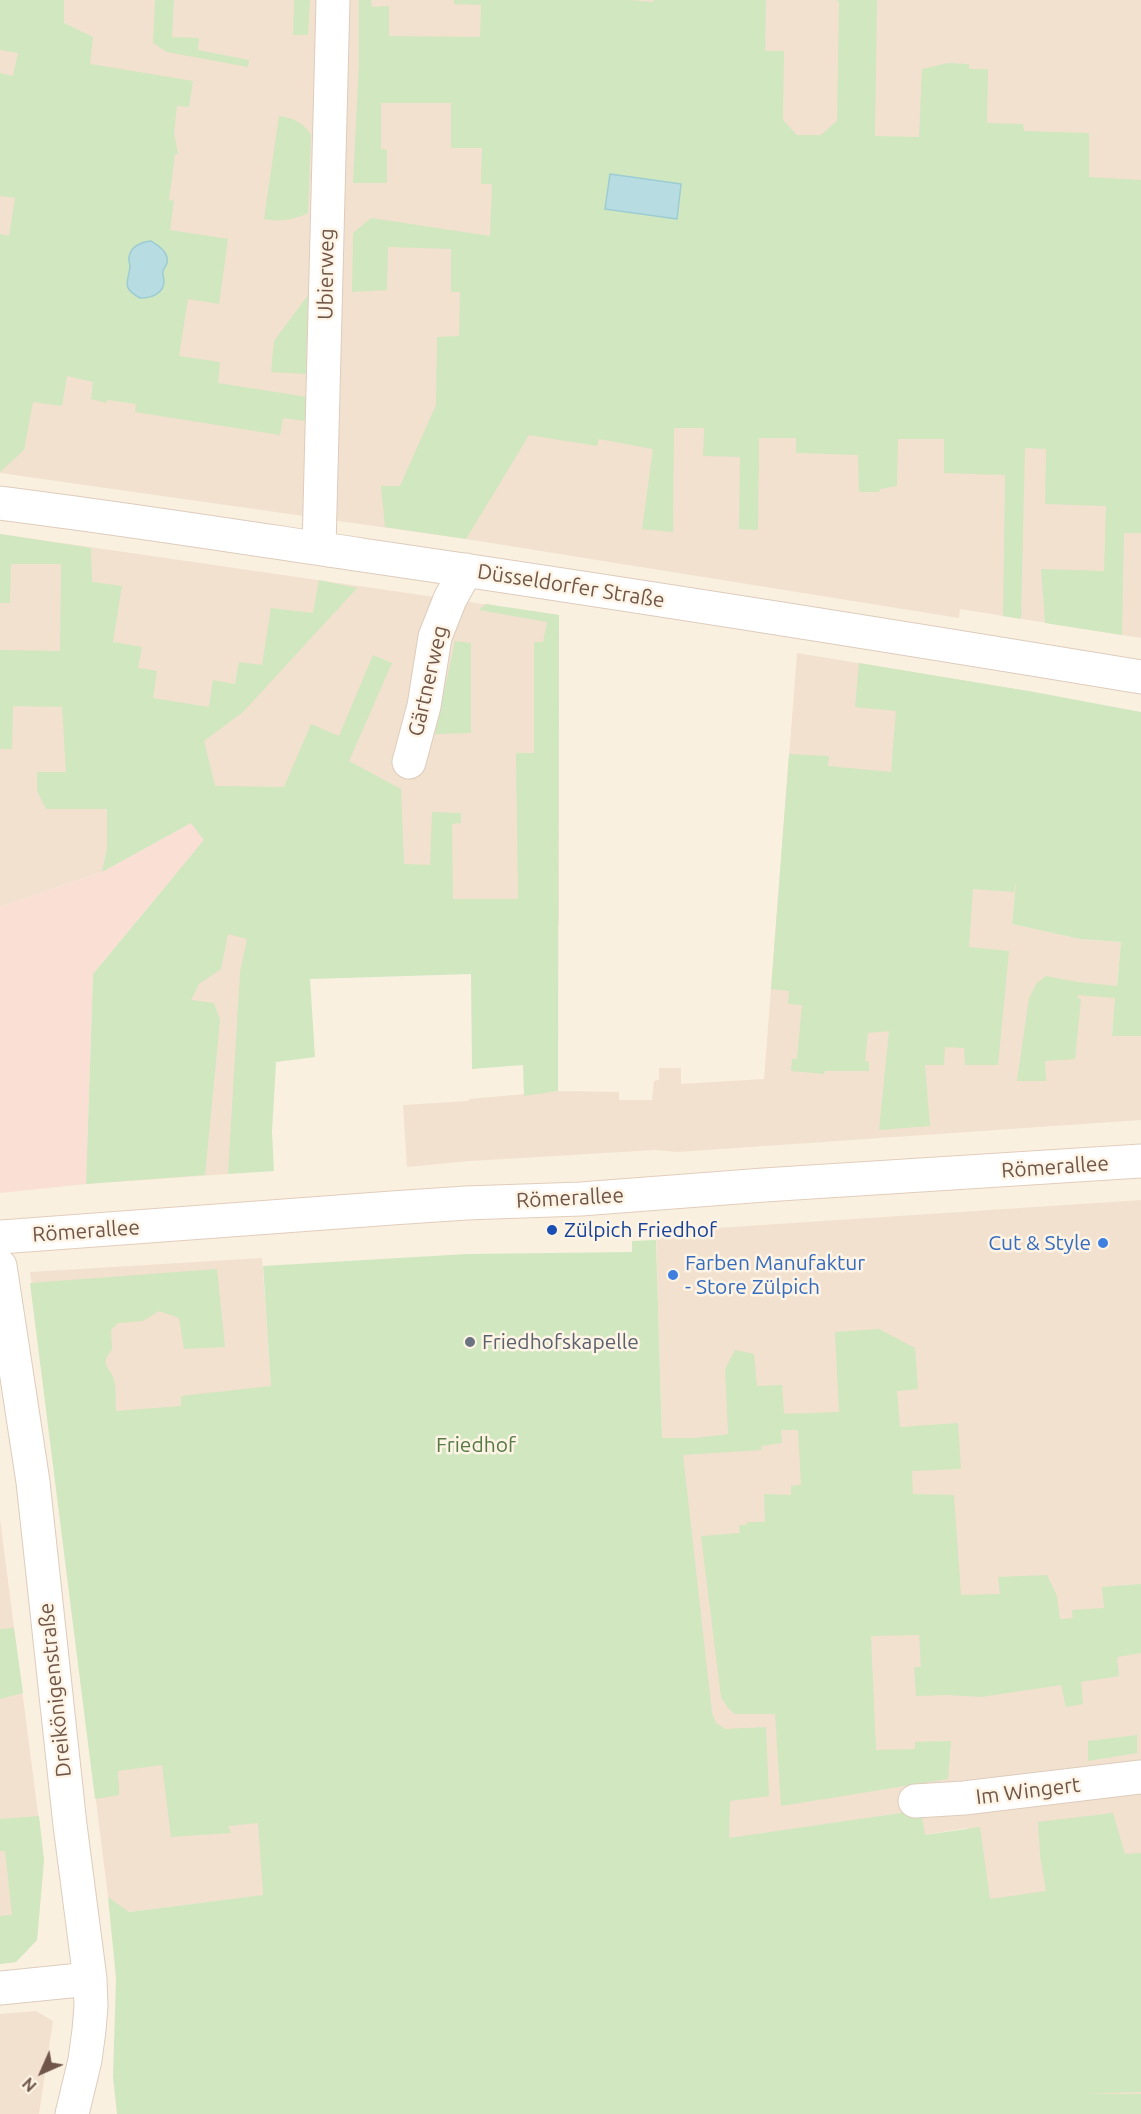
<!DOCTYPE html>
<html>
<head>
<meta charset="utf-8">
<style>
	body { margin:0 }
	#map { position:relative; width:1141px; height:2114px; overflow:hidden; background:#faf0e0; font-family:Ubuntu,sans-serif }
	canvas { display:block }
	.north { position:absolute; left:12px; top:2042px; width:60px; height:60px; -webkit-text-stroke:4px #fef4e6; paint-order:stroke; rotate:225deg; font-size:16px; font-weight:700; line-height:24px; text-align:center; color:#705649 }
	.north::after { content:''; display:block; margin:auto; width:21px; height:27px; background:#705649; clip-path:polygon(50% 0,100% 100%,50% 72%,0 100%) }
</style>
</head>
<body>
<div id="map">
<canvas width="1141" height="2114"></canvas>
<div class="north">N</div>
</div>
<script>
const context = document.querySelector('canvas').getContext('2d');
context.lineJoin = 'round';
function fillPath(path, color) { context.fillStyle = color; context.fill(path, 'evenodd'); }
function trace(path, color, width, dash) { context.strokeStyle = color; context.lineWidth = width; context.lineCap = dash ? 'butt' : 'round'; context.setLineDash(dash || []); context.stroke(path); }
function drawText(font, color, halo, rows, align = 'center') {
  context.font = font + ' Ubuntu,sans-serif'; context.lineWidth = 5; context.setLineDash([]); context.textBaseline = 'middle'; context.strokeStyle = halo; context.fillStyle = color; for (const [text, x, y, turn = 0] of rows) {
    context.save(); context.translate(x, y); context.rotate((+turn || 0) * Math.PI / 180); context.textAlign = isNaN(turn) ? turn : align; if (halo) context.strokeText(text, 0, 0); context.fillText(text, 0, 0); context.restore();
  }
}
fillPath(new Path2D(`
	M 0,0 L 1141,0 L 1141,638 L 960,609 L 959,618 L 466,539 L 0,473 Z
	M 0,534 L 559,615 L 559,925 L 260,927 L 228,1174 L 86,1184 L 191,823 L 102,872 L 0,907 Z
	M 797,653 L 1034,692 L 1012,924 L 1080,939 L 1121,942 L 1112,1035 L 1141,1036 L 1141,1120 L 678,1152 L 655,1150 L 471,1161 L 407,1167 L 403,1105 L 468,1101 L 469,1099 L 558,1091 L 619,1092 L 619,1100 L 652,1100 L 654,1081 L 659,1080 L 659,1068 L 681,1068 L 681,1084 L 764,1079 Z
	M 1141,1200 L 1141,2094 L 1017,2094 L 967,1828 L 924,1835 L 921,1810 L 683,1846 L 662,1438 L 656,1232 Z
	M 262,1258 L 277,1466 L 338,1886 L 128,1912 L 108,1897 L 30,1272 Z
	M 0,1519 L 44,1860 L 37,1940 L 16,1962 L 0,1964 Z
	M 36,2011 L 53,2021 L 39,2114 L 0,2114 L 0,2014 Z`), '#f2e1cf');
fillPath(new Path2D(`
	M 191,823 L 204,840 L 93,974 L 86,1184 L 0,1193 L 0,907 L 102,872 Z`), '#fadfd4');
fillPath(new Path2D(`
	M 0,0 L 64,0 L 64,23 L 93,37 L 90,64 L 193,81 L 189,107 L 177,106 L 174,133 L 178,154 L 175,154 L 169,200 L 174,201 L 170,230 L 228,239 L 219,304 L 188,299 L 179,356 L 220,362 L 218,383 L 307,397 L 306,421 L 283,418 L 280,435 L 135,412 L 136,404 L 107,400 L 106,403 L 91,399 L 93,382 L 67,376 L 62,406 L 33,402 L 24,450 L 0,472 L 0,234 L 9,236 L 15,198 L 0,196 L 0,73 L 13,76 L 18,53 L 0,50 Z
	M 155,0 L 174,0 L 172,37 L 199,38 L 198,50 L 249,60 L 248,67 L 167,52 L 153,43 Z
	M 294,0 L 310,0 L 308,35 L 293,35 Z
	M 359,0 L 371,0 L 372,7 L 389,6 L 389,36 L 480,37 L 481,5 L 454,4 L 454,0 L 629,0 L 653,2 L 654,0 L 766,0 L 765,51 L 784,51 L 783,120 L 797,135 L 821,135 L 837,121 L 839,2 L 836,0 L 877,0 L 875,136 L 919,137 L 922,69 L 948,63 L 969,64 L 969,69 L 988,69 L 987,123 L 1023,124 L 1024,131 L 1089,133 L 1089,177 L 1141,180 L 1141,533 L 1124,533 L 1122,635 L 1045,623 L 1041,569 L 1104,571 L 1106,506 L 1045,504 L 1046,449 L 1025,448 L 1021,619 L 1003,616 L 1005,475 L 944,473 L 944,439 L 898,439 L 897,486 L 880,489 L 879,492 L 859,492 L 858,455 L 796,453 L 796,438 L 759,438 L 758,530 L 739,529 L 740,457 L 703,456 L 704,428 L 674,428 L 673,532 L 642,529 L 653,449 L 599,439 L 597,446 L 529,435 L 466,539 L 385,527 L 381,486 L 400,486 L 436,405 L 437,337 L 459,336 L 460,292 L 451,292 L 451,249 L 388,247 L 387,290 L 352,292 L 353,233 L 371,218 L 490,236 L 492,184 L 481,184 L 482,148 L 451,148 L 451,103 L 381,103 L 381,149 L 387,150 L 387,183 L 353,183 L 359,62 Z
	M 279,116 C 293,118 303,122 311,135 L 308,213 C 293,220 281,222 264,219 Z
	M 308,295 L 306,374 L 271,372 L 274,341 Z
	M 0,534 L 91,548 L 92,582 L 122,586 L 113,642 L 142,647 L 138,668 L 157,671 L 153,698 L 209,707 L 213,680 L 235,684 L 239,662 L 262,665 L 271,608 L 313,613 L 319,580 L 357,588 L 243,712 L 204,741 L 215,786 L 284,787 L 311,724 L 339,736 L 373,655 L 392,663 L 349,761 L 401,789 L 404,864 L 430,865 L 432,812 L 461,813 L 461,823 L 452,824 L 453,899 L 518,899 L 516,753 L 534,753 L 534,642 L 543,642 L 547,622 L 479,610 L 486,604 L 559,615 L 558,1091 L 524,1096 L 523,1065 L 472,1069 L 471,974 L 310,979 L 315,1057 L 276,1062 L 272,1132 L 274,1171 L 228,1174 L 240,972 L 247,939 L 228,934 L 221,969 L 199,984 L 191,1000 L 214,1003 L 220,1020 L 205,1175 L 86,1184 L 93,974 L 204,840 L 191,823 L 102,872 L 107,849 L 107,809 L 46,809 L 37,791 L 37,772 L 66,772 L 62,707 L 13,706 L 12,749 L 0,749 L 0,650 L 60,651 L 61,564 L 11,564 L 10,603 L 0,603 Z
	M 455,641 L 471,643 L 471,733 L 435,734 Z
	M 859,663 L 1034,692 L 1141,712 L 1141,1036 L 1112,1036 L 1115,998 L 1078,995 L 1077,998 L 1081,999 L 1075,1059 L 1045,1061 L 1046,1081 L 1017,1081 L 1029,998 L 1037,983 L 1046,976 L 1077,982 L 1117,986 L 1121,942 L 1080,939 L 1012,924 L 1016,881 L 1014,892 L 973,889 L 969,947 L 1009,951 L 998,1065 L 965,1065 L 964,1048 L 945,1047 L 944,1065 L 925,1065 L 930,1126 L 879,1130 L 889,1031 L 868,1033 L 865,1061 L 869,1062 L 869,1071 L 825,1071 L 824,1074 L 791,1071 L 792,1059 L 797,1059 L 802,1005 L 788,1004 L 789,991 L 771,989 L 789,754 L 829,756 L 828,766 L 891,772 L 896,711 L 855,707 Z
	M 656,1240 L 662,1438 L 696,1438 L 728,1434 L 725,1369 L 735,1350 L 754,1354 L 757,1386 L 782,1385 L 784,1414 L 839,1412 L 835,1332 L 879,1329 L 915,1348 L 918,1389 L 897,1391 L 900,1427 L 958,1423 L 961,1469 L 912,1471 L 913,1494 L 954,1495 L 961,1595 L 1000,1594 L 998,1577 L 1047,1575 L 1057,1596 L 1060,1619 L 1073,1618 L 1072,1610 L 1104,1608 L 1102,1587 L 1141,1584 L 1141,1653 L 1117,1657 L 1119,1676 L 1081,1682 L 1083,1704 L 1066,1707 L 1061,1685 L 981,1697 L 948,1695 L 916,1696 L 914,1667 L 921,1667 L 919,1635 L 871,1636 L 876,1750 L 915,1749 L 915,1742 L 951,1741 L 948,1779 L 781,1806 L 775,1714 L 735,1714 L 728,1708 L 721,1697 L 701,1536 L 740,1533 L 739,1525 L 747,1525 L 747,1522 L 765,1522 L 764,1494 L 791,1495 L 791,1486 L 801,1485 L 798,1430 L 781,1430 L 782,1443 L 761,1446 L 762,1450 L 683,1455 L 712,1713 L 716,1723 L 725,1729 L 766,1727 L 769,1796 L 730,1801 L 729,1838 L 921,1810 L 925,1835 L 980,1827 L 990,1899 L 1046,1891 L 1040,1855 L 1038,1822 L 1113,1813 L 1125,1854 L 1141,1853 L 1141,2092 L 1080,2094 L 1141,2094 L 1141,2114 L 117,2114 L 113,2077 L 116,1978 L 108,1897 L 129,1912 L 263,1895 L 258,1823 L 228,1826 L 231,1833 L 171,1837 L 162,1765 L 118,1771 L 119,1795 L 95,1799 L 30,1283 L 217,1269 L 225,1347 L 184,1349 L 179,1318 L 159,1311 L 143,1321 L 118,1323 L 111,1330 L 112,1349 C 99,1367 109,1364 114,1380 C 117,1389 115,1402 116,1411 L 181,1406 L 181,1396 L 271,1386 L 263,1266 L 467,1254 L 632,1252 L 632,1241 Z
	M 14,1628 L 23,1693 L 0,1699 L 0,1629 Z
	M 1137,1735 L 1137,1753 L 1088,1761 L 1088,1741 Z
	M 39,1816 L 44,1860 L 37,1940 L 16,1962 L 0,1964 L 0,1916 L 12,1915 L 5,1851 L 0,1851 L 0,1819 Z`), '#d0e7c0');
const water = new Path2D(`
	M 610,174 L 681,184 L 677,219 L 605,209 Z
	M 151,241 C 159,246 169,252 167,263 C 166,266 163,269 163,272 C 162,275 164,278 164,281 C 164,294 151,298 140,298 C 120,287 129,282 130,266 C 130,263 128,260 129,257 C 131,246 142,242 151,241 Z`);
fillPath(water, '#b7dde2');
trace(water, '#9dccd3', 1.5);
const street = new Path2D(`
	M 0,503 C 121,518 241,537 362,555 C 622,593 881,634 1141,677
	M 319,548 L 333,0
	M 409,762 L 424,706 L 435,637 L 450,599 L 466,570
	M 0,1266 L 33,1482 L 70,1825 L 90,1979 L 91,2006 L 89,2030 L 85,2060 L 72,2114
	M 915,1801 L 964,1798 L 1141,1777
	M 0,1988 L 90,1979`);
const secondary = new Path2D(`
	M 0,1237 L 392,1208 L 466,1203 L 581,1199 L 764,1185 L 1141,1161`);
trace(street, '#deccbd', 35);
trace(secondary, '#e2cdbb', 35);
trace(street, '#fff', 33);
trace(secondary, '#fff', 33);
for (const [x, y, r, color] of [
	[552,1230,6,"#1a4fb4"],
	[1103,1243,6,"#3f7fe0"],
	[673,1275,6,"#3f7fe0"],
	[470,1342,6,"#6b7280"]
]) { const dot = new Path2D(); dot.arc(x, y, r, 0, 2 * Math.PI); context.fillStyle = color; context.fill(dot); trace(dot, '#fef4e6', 2); }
drawText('21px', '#705649', '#fef4e6', [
	["Ubierweg",326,274,-89],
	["Düsseldorfer Straße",571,586,9],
	["Gärtnerweg",428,681,-77],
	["Römerallee",1055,1167,-4],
	["Römerallee",570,1198,-3],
	["Römerallee",86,1231,-4],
	["Dreikönigenstraße",55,1690,-96],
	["Im Wingert",1028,1791,-7]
]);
drawText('21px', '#164399', '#fef4e6', [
	["Zülpich Friedhof",564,1230]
], 'left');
drawText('21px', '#366cbe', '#fef4e6', [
	["Cut & Style",1091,1243],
	["Farben Manufaktur",685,1263,"left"],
	["- Store Zülpich",685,1287,"left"]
], 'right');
drawText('21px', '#5b616d', '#fef4e6', [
	["Friedhofskapelle",482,1342]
], 'left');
drawText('21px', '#557a45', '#fef4e6', [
	["Friedhof",476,1445]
]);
</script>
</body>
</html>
